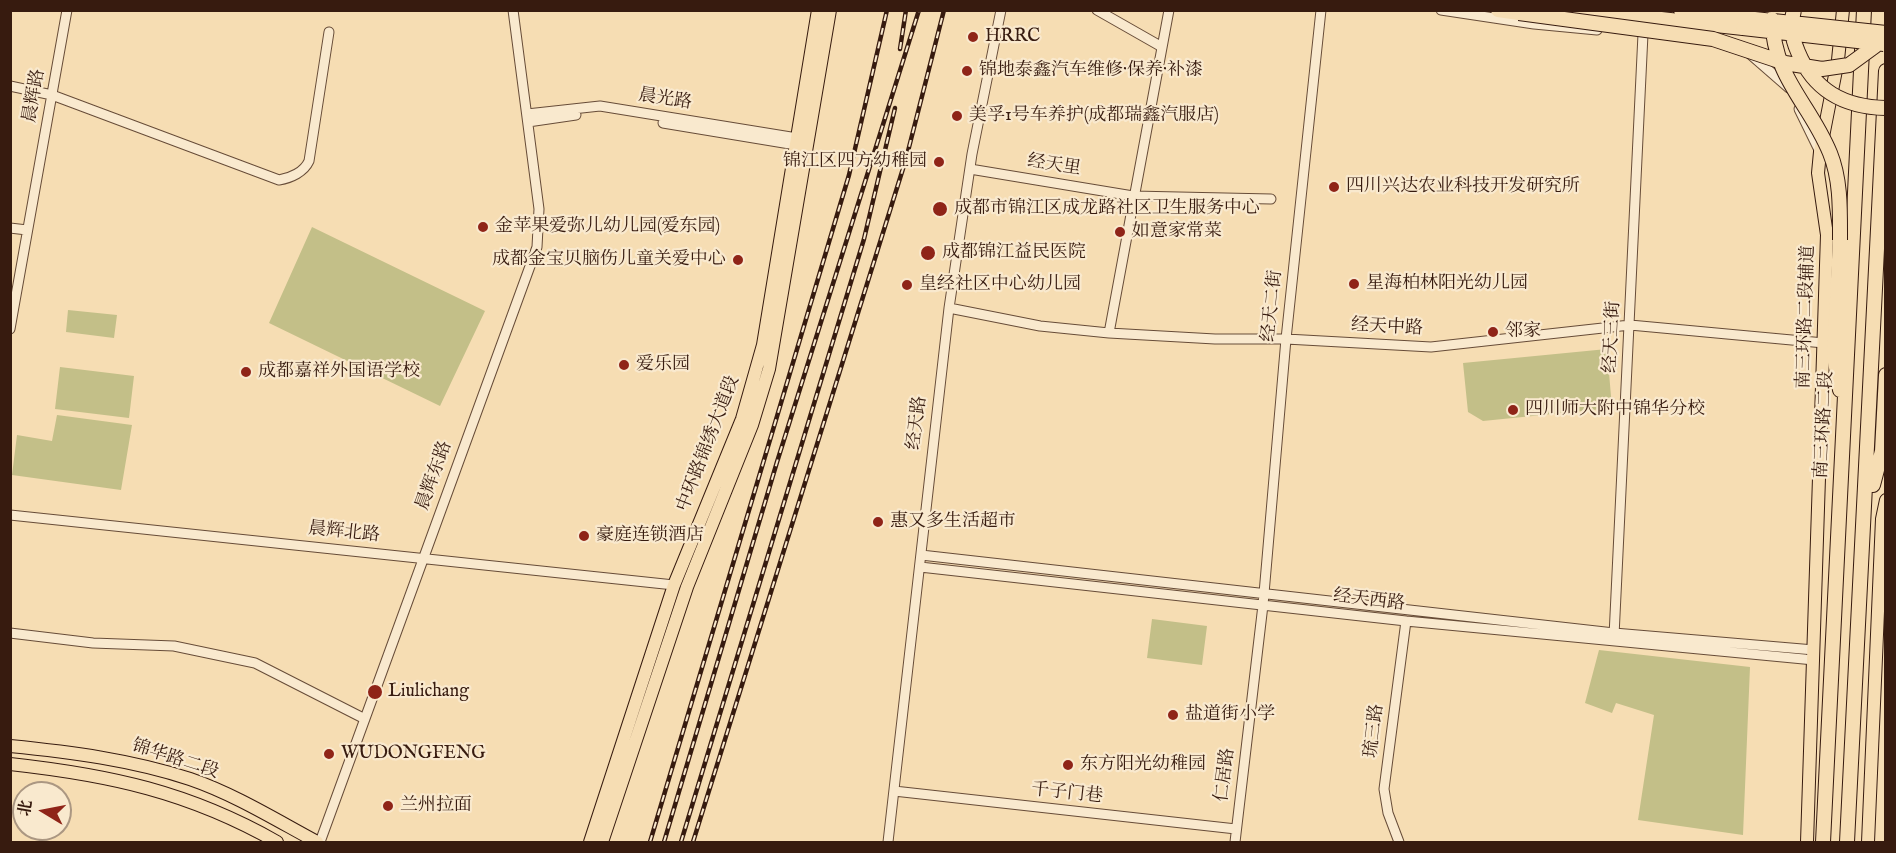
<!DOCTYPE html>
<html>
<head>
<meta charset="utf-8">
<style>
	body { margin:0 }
	#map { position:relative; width:1896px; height:853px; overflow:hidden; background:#f6ddb3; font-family:"IM FELL English","Noto Serif SC",serif }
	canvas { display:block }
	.frame { position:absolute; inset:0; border:12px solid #371b0f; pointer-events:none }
	.north { position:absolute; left:12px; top:781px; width:60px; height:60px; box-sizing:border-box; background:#f9e9ce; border:2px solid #ab9782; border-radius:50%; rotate:280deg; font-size:16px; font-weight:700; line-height:24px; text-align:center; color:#371b0f }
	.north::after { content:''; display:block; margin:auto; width:21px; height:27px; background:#8f2418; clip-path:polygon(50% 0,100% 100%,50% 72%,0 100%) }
</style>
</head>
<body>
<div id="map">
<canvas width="1896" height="853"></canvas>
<div class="frame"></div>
<div class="north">北</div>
</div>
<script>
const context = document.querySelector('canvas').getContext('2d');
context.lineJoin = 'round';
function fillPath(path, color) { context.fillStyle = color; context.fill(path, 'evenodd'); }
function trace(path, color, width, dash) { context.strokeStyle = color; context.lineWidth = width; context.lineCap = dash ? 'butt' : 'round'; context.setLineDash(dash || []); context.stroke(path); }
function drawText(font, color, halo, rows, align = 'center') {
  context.font = font + ' "IM FELL English","Noto Serif SC",serif'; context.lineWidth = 4.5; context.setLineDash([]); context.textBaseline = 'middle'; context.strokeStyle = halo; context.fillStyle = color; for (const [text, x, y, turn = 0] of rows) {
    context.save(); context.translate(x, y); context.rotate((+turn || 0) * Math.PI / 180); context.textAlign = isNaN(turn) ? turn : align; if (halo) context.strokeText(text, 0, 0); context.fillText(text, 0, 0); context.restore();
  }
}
fillPath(new Path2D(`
	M 312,227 L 485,311 L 440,406 L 269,323 Z
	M 68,310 L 117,315 L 114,338 L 66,332 Z
	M 1607,349 L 1612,408 L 1483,421 L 1468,412 L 1463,363 Z
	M 60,367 L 134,376 L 129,418 L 55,409 Z
	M 57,415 L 132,425 L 121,490 L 12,475 L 17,435 L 52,441 Z
	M 1152,619 L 1207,626 L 1202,665 L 1147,658 Z
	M 1599,650 L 1750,667 L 1743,835 L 1638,820 L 1654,715 L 1616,703 L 1612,713 L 1585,703 Z`), '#c3bf88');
const minor = new Path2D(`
	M 1097,10 L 1162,47
	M 1441,10 L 1534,24 L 1597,30
	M 1750,54 L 1789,88
	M 10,86 L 52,95 L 279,180 C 291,178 304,172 309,161 L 329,32
	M 1799,109 L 1820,152
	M 527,114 L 600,106 L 797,138
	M 528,122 L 576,115
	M 663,123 L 796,145
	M 970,169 L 1133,196 L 1271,199
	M 10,228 L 27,230
	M 949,308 L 1040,326 L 1109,333 L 1215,339 L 1286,339 L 1431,347 L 1630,325 L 1824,343
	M 10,329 L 67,10
	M 1109,333 L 1169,10
	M 10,515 L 674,585
	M 921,555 L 1614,633 L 1814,650
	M 920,567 L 1406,621 L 1814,660
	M 10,633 L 93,643 L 174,646 L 255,663 L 365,719
	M 1614,636 L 1643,34
	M 894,791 L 1236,829
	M 320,842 L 537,247 L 539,209 L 513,10
	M 888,842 L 949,308 L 972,154 L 1001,10
	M 1235,842 L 1263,605 L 1286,339 L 1321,10
	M 1399,842 L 1388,813 L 1384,789 L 1406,621`);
const major = new Path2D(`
	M 10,746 C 71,752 132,760 190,779 C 234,794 276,820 317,842
	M 10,764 C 110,775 189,792 277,842
	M 590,842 L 674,585 L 742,419 L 763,345 L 818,10
	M 602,842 L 687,587 L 752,425 L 769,369 L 830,10
	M 1807,842 L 1827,235 L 1818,173 L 1820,152 L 1838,60 L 1843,10
	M 1868,842 L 1882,519 L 1886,500`);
const highway = new Path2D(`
	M 1498,10 L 1519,13
	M 1579,10 L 1743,28
	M 1681,10 L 1745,18
	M 1840,390 L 1834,356 L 1840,240
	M 1873,485 L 1882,451 L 1886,375
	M 1823,842 L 1864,10
	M 1847,842 L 1886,71`);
trace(minor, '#674c38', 11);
trace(major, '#371b0f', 14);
trace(highway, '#371b0f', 16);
trace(minor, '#f9e9ce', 9);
trace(major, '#f6ddb3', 12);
trace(highway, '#f6ddb3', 14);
const rail = new Path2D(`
	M 900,49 L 906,10
	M 650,842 L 849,175 L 887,10
	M 664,842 L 777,462 L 919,10
	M 681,842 L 864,239 L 895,108
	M 693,842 L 906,159 L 944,10`);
trace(rail, '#371b0f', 4.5);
trace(rail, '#f9e9ce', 2, [7]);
const highwayBridge = new Path2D(`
	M 1794,10 C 1790,24 1792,39 1798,52 C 1814,91 1844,107 1886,108
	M 1519,13 L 1713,39 L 1785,63 L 1822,69 L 1849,65 L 1875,46 L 1886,34
	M 1745,18 L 1886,33
	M 1772,19 C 1774,79 1809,102 1830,153 C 1841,180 1840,211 1840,240
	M 1743,28 L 1884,44`);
trace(highwayBridge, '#371b0f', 16, []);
trace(highwayBridge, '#f6ddb3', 14);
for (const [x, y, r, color] of [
	[973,37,6,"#8f2418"],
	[967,71,6,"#8f2418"],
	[957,116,6,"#8f2418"],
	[939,162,6,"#8f2418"],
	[1334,187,6,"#8f2418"],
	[940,209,8,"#8f2418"],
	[483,227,6,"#8f2418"],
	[1120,232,6,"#8f2418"],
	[928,253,8,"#8f2418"],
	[738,260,6,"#8f2418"],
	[1354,284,6,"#8f2418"],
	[907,285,6,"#8f2418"],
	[1493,332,6,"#8f2418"],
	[624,365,6,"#8f2418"],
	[246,372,6,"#8f2418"],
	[1513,410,6,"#8f2418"],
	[878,522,6,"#8f2418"],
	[584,536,6,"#8f2418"],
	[375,692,8,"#8f2418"],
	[1173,715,6,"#8f2418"],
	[329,754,6,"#8f2418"],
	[1068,765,6,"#8f2418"],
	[388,806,6,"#8f2418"]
]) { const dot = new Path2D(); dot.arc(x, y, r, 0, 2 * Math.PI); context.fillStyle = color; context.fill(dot); trace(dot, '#f9e9ce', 2); }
drawText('18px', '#371b0f', '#f9e9ce', [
	["HRRC",985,37],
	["锦地泰鑫汽车维修·保养·补漆",979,71],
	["美孚1号车养护(成都瑞鑫汽服店)",969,116],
	["锦江区四方幼稚园",927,162,"right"],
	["四川兴达农业科技开发研究所",1346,187],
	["成都市锦江区成龙路社区卫生服务中心",954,209],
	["金苹果爱弥儿幼儿园(爱东园)",495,227],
	["如意家常菜",1132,232],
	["成都锦江益民医院",942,253],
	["成都金宝贝脑伤儿童关爱中心",726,260,"right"],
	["星海柏林阳光幼儿园",1366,284],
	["皇经社区中心幼儿园",919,285],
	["邻家",1505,332],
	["爱乐园",636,365],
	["成都嘉祥外国语学校",258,372],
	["四川师大附中锦华分校",1525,410],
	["惠又多生活超市",890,522],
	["豪庭连锁酒店",596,536],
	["Liulichang",388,692],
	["盐道街小学",1185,715],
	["WUDONGFENG",341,754],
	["东方阳光幼稚园",1080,765],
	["兰州拉面",400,806]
], 'left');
drawText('18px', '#371b0f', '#f9e9ce', [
	["晨辉路",35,96,-80],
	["晨光路",665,100,9],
	["经天里",1054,166,9],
	["经天二街",1273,306,-84],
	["南三环路二段辅道",1807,317,-88],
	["经天中路",1387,328,3],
	["经天三街",1613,337,-87],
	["经天路",918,423,-83],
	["南三环路二段",1825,425,-87],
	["中环路锦绣大道段",709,444,-69],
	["晨辉东路",435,476,-70],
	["晨辉北路",344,533,6],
	["经天西路",1369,601,7],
	["琉三路",1375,731,-83],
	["锦华路二段",175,760,18],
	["仁居路",1226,775,-83],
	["千子门巷",1067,794,6]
]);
</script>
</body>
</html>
